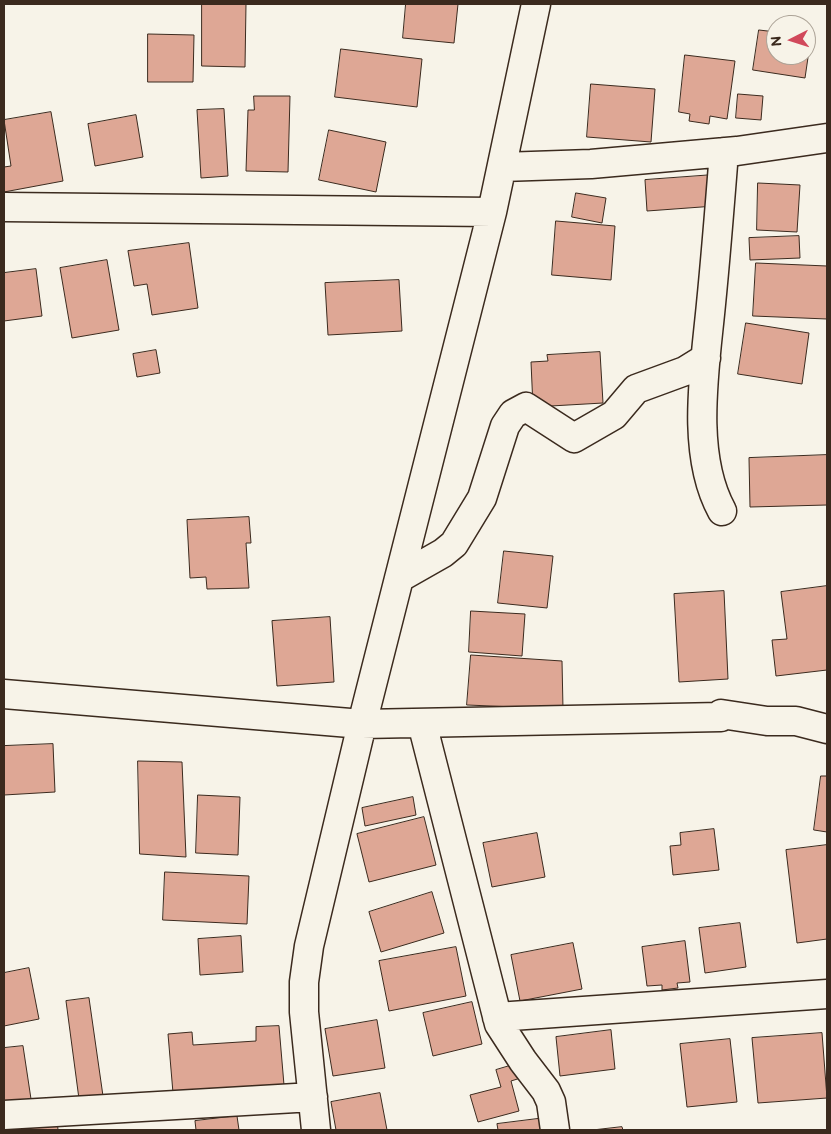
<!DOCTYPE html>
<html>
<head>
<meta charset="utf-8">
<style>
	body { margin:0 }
	#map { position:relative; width:831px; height:1134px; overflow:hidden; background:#f7f3e8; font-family:"Balsamiq Sans",sans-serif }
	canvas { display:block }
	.frame { position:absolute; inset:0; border:5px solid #3b2a1e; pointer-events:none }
	.north { position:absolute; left:766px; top:15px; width:50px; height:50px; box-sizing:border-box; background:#f7f3e8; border:1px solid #aca397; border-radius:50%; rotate:265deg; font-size:14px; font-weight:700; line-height:20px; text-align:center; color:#3b2a1e }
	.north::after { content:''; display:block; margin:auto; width:18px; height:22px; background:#d1495b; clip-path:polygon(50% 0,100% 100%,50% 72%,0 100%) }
</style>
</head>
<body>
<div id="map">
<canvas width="831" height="1134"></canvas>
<div class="frame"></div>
<div class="north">N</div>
</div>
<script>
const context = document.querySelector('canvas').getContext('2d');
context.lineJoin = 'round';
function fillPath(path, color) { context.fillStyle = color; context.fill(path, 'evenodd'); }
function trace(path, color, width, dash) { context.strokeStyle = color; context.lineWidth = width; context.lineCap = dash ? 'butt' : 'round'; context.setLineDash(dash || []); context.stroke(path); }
const building = new Path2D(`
	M 202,4 L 246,4 L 245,67 L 202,66 Z
	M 406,4 L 458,4 L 454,43 L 403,38 Z
	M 759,30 L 776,32 L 776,55 L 806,55 L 806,37 L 811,37 L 805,78 L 753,70 Z
	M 148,34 L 194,35 L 193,82 L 148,82 Z
	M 341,49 L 422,59 L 417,107 L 335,97 Z
	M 685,55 L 735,61 L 727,119 L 710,116 L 709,124 L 689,121 L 690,114 L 679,112 Z
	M 591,84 L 655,89 L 651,142 L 587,137 Z
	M 738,94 L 763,96 L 761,120 L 736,118 Z
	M 254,96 L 290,96 L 288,172 L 246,171 L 248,110 L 254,110 Z
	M 224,109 L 228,176 L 201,178 L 197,110 Z
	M 51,112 L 63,181 L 4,192 L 4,167 L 11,166 L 4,120 Z
	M 136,115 L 143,157 L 95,166 L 88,124 Z
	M 329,130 L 386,142 L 376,192 L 319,180 Z
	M 713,175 L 715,206 L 647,211 L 645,180 Z
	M 758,183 L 800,185 L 797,232 L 757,230 Z
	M 576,193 L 606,198 L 602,223 L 572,217 Z
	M 556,221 L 615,226 L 611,280 L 552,275 Z
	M 799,236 L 800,258 L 750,260 L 749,238 Z
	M 189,243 L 198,308 L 152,315 L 147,284 L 134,286 L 128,251 Z
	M 107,260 L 119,330 L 72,338 L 60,268 Z
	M 756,263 L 827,266 L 827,319 L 753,316 Z
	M 36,269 L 42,316 L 4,321 L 4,273 Z
	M 399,280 L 402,331 L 328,335 L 325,283 Z
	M 746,323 L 809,333 L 802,384 L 738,374 Z
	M 156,350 L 160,373 L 137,377 L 133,354 Z
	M 600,352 L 603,403 L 533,407 L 531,362 L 548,361 L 547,355 Z
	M 827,455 L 827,505 L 750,507 L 749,458 Z
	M 249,517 L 251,543 L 246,543 L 249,588 L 207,589 L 206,577 L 190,578 L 187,520 Z
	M 504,551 L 553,556 L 547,608 L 498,603 Z
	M 827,586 L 827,670 L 776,676 L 772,640 L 787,639 L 781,592 Z
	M 724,591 L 728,679 L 679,682 L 674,594 Z
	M 471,611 L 525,614 L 522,656 L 469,652 Z
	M 330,617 L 334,682 L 277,686 L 272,621 Z
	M 471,655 L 562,661 L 563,709 L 467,705 Z
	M 53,744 L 55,792 L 4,795 L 4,746 Z
	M 138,761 L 182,762 L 186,857 L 140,854 Z
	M 821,776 L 827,776 L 827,832 L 814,830 Z
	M 198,795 L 240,797 L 238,855 L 196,853 Z
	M 413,797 L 416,815 L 365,826 L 362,808 Z
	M 424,817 L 436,865 L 369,882 L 357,834 Z
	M 714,829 L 719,870 L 673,875 L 670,846 L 681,845 L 680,833 Z
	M 537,833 L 545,877 L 492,887 L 483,843 Z
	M 827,845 L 827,939 L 797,943 L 786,850 Z
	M 165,872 L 249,876 L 247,924 L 163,920 Z
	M 432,892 L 444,933 L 381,952 L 369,912 Z
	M 740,923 L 746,967 L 705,973 L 699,928 Z
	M 241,936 L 243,972 L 200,975 L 198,939 Z
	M 685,941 L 690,982 L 677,983 L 678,988 L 662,990 L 662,985 L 647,986 L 642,947 Z
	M 573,943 L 582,989 L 520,1001 L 511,955 Z
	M 456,947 L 466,996 L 389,1011 L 379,961 Z
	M 29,968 L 39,1019 L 4,1026 L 4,973 Z
	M 89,998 L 103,1096 L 79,1099 L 66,1001 Z
	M 472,1002 L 482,1044 L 433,1056 L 423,1013 Z
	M 377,1020 L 385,1068 L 333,1076 L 325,1029 Z
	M 279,1026 L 284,1085 L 173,1093 L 168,1034 L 192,1032 L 193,1045 L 256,1041 L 256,1027 Z
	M 611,1030 L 615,1069 L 560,1076 L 556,1037 Z
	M 822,1033 L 827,1098 L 758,1103 L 752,1038 Z
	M 730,1039 L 737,1102 L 687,1107 L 680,1044 Z
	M 23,1046 L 31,1099 L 4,1102 L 4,1048 Z
	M 523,1062 L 527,1076 L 511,1081 L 519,1111 L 478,1122 L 470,1095 L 501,1087 L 496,1070 Z
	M 380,1093 L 387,1130 L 336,1130 L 331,1102 Z
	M 237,1116 L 239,1130 L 196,1130 L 195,1121 Z
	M 545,1118 L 547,1130 L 498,1130 L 497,1124 Z
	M 57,1119 L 58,1130 L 4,1130 L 4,1124 Z
	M 622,1127 L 623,1130 L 593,1130 Z`);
fillPath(building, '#dea795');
trace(building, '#3b2a1e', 1);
const street = new Path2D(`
	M 502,167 L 591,164 L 737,151 L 827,138
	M 4,207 L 492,212
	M 722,511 C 690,453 705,368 711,304 C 716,254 720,203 724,152
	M 399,578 L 443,553 L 454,544 L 482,498 L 505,426 L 513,414 L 526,407 L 574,438 L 614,415 L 636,389 L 685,371 L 706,358
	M 4,694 L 362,724 L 721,717 L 721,714 L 767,721 L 796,721 L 827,729
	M 422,723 L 499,1024 L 523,1061 L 546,1091 L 551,1102 L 555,1130
	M 497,1017 L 827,994
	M 4,1115 L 313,1097
	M 316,1130 L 304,1012 L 304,982 L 309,946 L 362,724 L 492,212 L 536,4`);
trace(street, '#3b2a1e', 31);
trace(street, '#f7f3e8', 28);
</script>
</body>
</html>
